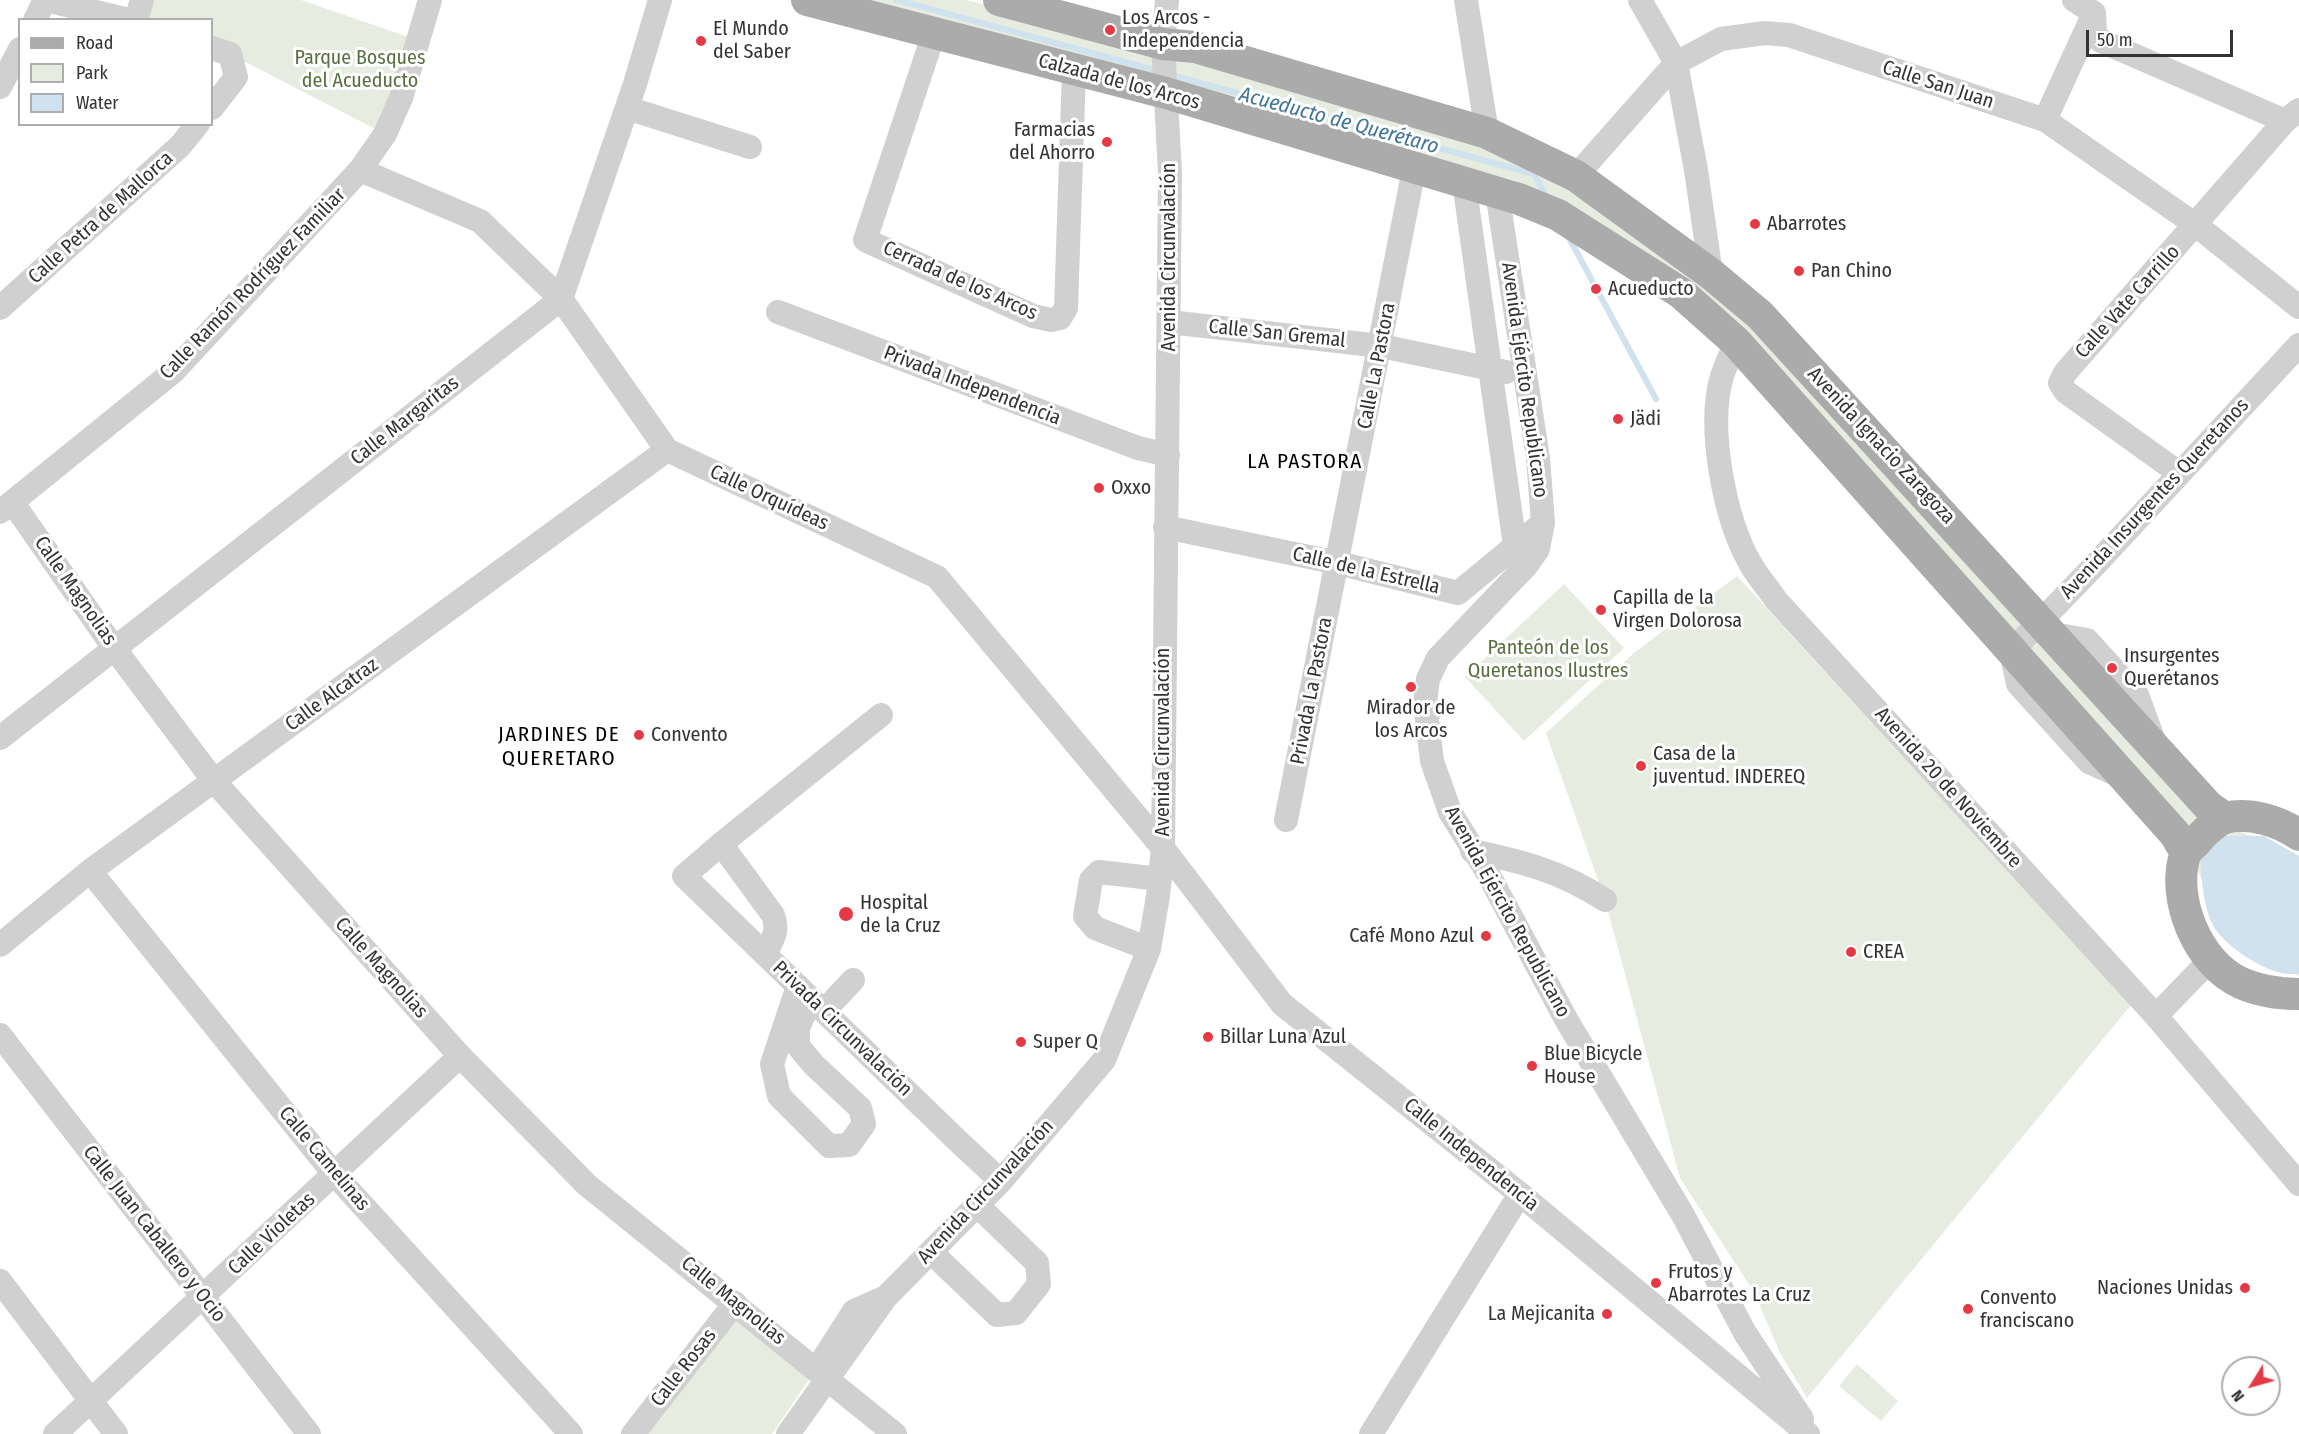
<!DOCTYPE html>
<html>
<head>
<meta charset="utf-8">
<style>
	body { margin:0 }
	#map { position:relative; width:2299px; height:1434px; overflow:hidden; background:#fff; font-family:"Fira Sans Condensed",sans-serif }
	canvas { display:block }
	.legend { position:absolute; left:18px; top:18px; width:195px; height:108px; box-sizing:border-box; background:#fff; border:2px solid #adadad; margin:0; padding:8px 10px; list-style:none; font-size:18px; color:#333 }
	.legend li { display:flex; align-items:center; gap:12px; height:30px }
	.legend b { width:30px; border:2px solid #adadad }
	.north { position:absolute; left:2221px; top:1356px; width:60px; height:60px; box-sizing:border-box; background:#fff; border:2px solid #adadad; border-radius:50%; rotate:233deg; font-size:16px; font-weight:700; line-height:24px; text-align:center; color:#333 }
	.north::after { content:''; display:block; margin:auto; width:21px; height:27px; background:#e63946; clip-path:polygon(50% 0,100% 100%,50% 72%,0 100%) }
	.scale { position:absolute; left:2086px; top:30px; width:147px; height:27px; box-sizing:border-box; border:3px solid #333; border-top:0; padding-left:8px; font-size:18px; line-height:21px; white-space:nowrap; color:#333; -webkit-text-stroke:4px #fff; paint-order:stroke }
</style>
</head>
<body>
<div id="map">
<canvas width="2299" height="1434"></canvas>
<ul class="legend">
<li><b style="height:8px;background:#ababab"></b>Road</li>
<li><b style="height:16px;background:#e6ecdf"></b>Park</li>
<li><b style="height:16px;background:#cfe2ee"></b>Water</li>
</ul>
<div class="north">N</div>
<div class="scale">50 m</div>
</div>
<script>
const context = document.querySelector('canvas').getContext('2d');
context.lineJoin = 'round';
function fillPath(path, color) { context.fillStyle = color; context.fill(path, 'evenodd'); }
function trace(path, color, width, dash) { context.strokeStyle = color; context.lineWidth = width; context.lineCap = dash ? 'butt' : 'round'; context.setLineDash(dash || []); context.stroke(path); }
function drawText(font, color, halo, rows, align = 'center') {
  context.font = font + ' "Fira Sans Condensed",sans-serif'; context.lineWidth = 6; context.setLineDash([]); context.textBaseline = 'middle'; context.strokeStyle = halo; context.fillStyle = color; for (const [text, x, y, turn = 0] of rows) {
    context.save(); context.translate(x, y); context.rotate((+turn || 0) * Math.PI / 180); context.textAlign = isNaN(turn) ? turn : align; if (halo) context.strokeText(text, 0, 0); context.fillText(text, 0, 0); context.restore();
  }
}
fillPath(new Path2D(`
	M 142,0 L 301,0 L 420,41 L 385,134 L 230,54 L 212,48 L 212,20 L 136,20 Z
	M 838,0 L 966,0 L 1265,78 L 1503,154 L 1573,189 L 1705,279 L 2205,818 L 2297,854 L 2299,976 L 2238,950 L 2215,929 L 2202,880 L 2182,833 L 1834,442 L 1568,210 L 1514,180 Z
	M 1737,576 L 2131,1005 L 1807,1398 L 1780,1353 L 1754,1292 L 1680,1178 L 1605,900 L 1546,733 L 1635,652 Z
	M 1564,584 L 1624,648 L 1524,741 L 1465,677 Z
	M 735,1303 L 816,1369 L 772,1434 L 633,1434 Z
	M 1857,1364 L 1898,1401 L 1881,1421 L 1839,1386 Z`), '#e6ecdf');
fillPath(new Path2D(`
	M 2224,836 L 2264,836 L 2299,856 L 2299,973 C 2275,980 2230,950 2216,930 C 2203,912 2202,879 2200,858 Z`), '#cfe2ee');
trace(new Path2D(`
	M 897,0 L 1158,71
	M 1171,75 L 1534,174 L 1547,198
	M 1568,236 L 1656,399`), '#cfe2ee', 6);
trace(new Path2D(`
	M 46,0 L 129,20
	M 1466,0 L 1487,133
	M 1640,0 L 1676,63 L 1696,170 L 1711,274
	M 2074,0 L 2094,13 L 2095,33 L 2101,41 L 2285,121
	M 35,20 L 45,0
	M 136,20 L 142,0
	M 934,33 L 865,240 L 1033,316 L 1051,320 L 1060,318 L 1066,308 L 1074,70
	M 212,48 L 230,54 L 236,77 L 212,108
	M 0,87 L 20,49
	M 627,108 L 750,147
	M 2045,120 L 2094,13
	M 360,170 L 480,221 L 561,299 L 667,450 L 937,577 L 1163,848 L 1282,1004 L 1520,1194 L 1808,1434
	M 1576,176 L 1676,63 L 1721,39 L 1765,33 L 1789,35 L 2045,120 L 2196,225 L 2299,307
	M 1464,182 L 1515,546
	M 1497,192 L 1538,458 L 1543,523 L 1538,549 L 1526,566 L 1438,658 L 1428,679 L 1425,703 L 1432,761 L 1450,812 L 1486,870 L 1567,1021 L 1683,1215 L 1745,1333 L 1802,1419
	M 0,308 L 180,146 L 198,124
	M 778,312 L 1138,448 L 1168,455
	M 1169,322 L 1381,346 L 1506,372
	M 1736,342 C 1731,353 1726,365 1722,376 C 1707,427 1724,517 1750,563 C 1757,576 1768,588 1776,600 L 2156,1016 L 2299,1184
	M 2179,473 L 2066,392 L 2060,383 L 2065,373 L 2285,121 L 2299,110
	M 13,503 L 114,648 L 214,781 L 460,1056 L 587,1185 L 895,1434
	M 0,512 L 173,372 L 360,170 L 385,134 L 401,98 L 430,0
	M 1165,527 L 1338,563 L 1458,593 L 1543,523
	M 2053,634 L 2087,640 L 2137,695 L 2154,741
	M 0,738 L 561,299 L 635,84 L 660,0
	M 2118,775 L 2089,762 L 2018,684 L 2011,652 L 2095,565 L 2299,345
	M 1286,820 L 1414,169
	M 721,844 L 881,715
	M 1472,851 C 1524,862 1560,871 1605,900
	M 90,871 L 335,1175 L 571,1434
	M 0,945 L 90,871 L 667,450
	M 1149,949 L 1095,928 L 1085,916 L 1091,880 L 1099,872 L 1160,879
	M 765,954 C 773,939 779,931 773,915 L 721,844 L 684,876 L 961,1144 L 1001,1181
	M 798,986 L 772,1064 L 779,1096 L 829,1146 L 849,1145 L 864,1124 L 860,1108 L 814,1065 L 798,1046 L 798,1028 L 811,998
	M 824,1011 L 853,980
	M 2156,1016 L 2211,959
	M 0,1035 L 309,1434
	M 932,1253 L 997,1315 L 1016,1313 L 1039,1284 L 1037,1263 L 977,1205
	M 0,1281 L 116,1434
	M 824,1358 L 854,1311 L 886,1297
	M 55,1434 L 460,1056
	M 633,1434 L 735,1303
	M 788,1434 L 886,1297 L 1001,1181 L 1104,1060 L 1149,949 L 1158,896 L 1163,848 L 1170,173 L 1163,44 L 1167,0
	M 1371,1434 L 1520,1194`), '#d0d0d0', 24);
trace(new Path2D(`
	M 807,0 L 1166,93 L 1519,199 L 1558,215 L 1681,293 L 1736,342 L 2175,834 L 2186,853
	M 999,0 L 1163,44 L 1195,47 L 1487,133 L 1576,176 L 1711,274 L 1760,315 L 2209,807 L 2225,818
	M 2299,835 C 2279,821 2250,812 2225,818 C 2216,821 2203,833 2197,841 C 2193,845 2187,850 2185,855 C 2171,899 2198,964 2241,983 C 2259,991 2279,994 2299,994`), '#ababab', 32);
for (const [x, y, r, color] of [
	[1110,30,6,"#e63946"],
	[701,41,6,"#e63946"],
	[1107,142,6,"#e63946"],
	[1755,224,6,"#e63946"],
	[1799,271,6,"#e63946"],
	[1596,289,6,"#e63946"],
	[1618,419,6,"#e63946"],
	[1099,488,6,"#e63946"],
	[1601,610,6,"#e63946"],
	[2112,668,6,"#e63946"],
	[1411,687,6,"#e63946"],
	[639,735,6,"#e63946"],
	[1641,766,6,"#e63946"],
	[846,914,8,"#e63946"],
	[1486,936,6,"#e63946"],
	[1851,952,6,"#e63946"],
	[1208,1037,6,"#e63946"],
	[1021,1042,6,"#e63946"],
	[1532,1066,6,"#e63946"],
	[1656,1283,6,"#e63946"],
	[2245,1288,6,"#e63946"],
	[1968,1309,6,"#e63946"],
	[1607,1314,6,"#e63946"]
]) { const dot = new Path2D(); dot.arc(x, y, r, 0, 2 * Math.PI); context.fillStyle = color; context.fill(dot); trace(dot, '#fff', 2); }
drawText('20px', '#333', '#fff', [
	["Los Arcos -",1122,18],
	["Independencia",1122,41],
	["El Mundo",713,29],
	["del Saber",713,52],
	["Farmacias",1095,130,"right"],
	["del Ahorro",1095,153,"right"],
	["Abarrotes",1767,224],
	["Pan Chino",1811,271],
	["Acueducto",1608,289],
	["Jädi",1630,419],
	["Oxxo",1111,488],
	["Capilla de la",1613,598],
	["Virgen Dolorosa",1613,621],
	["Insurgentes",2124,656],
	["Querétanos",2124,679],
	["Mirador de",1411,708,"center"],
	["los Arcos",1411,731,"center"],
	["Convento",651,735],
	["Casa de la",1653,754],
	["juventud. INDEREQ",1653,777],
	["Hospital",860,903],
	["de la Cruz",860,926],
	["Café Mono Azul",1474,936,"right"],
	["CREA",1863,952],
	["Billar Luna Azul",1220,1037],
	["Super Q",1033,1042],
	["Blue Bicycle",1544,1054],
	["House",1544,1077],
	["Frutos y",1668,1272],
	["Abarrotes La Cruz",1668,1295],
	["Naciones Unidas",2233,1288,"right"],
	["Convento",1980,1298],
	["franciscano",1980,1321],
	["La Mejicanita",1595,1314,"right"]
], 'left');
drawText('20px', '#56703f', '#fff', [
	["Parque Bosques",360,58],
	["del Acueducto",360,81],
	["Panteón de los",1548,648],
	["Queretanos Ilustres",1548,671]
]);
drawText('20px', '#333', '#fff', [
	["Calzada de los Arcos",1119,82,15],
	["Calle San Juan",1938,85,18],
	["Calle Petra de Mallorca",101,218,-42],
	["Avenida Circunvalación",1169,257,-90],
	["Cerrada de los Arcos",960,281,24],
	["Calle Ramón Rodríguez Familiar",253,284,-46],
	["Calle Vate Carrillo",2128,302,-48],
	["Calle San Gremal",1277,334,6],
	["Calle La Pastora",1377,366,-79],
	["Avenida Ejército Republicano",1524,380,82],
	["Privada Independencia",972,386,21],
	["Calle Margaritas",405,421,-38],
	["Avenida Ignacio Zaragoza",1881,446,47],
	["Calle Orquídeas",769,498,25],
	["Avenida Insurgentes Queretanos",2155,499,-47],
	["Calle de la Estrella",1366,571,13],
	["Calle Magnolias",75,591,55],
	["Privada La Pastora",1312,691,-79],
	["Calle Alcatraz",332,695,-36],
	["Avenida Circunvalación",1163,742,-90],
	["Avenida 20 de Noviembre",1948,788,48],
	["Avenida Ejército Republicano",1507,912,61],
	["Calle Magnolias",381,968,48],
	["Privada Circunvalación",842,1029,44],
	["Calle Independencia",1471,1155,39],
	["Calle Camelinas",324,1159,50],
	["Avenida Circunvalación",986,1192,-47],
	["Calle Juan Caballero y Ocio",154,1234,52],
	["Calle Violetas",272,1234,-43],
	["Calle Magnolias",733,1301,39],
	["Calle Rosas",684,1368,-52]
]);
drawText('italic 21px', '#3f7597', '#fff', [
	["Acueducto de Querétaro",1339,121,15]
]);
context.letterSpacing = '1.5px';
drawText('21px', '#000', '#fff', [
	["LA PASTORA",1305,462],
	["JARDINES DE",559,735],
	["QUERETARO",559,759]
]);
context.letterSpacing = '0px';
</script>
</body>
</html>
